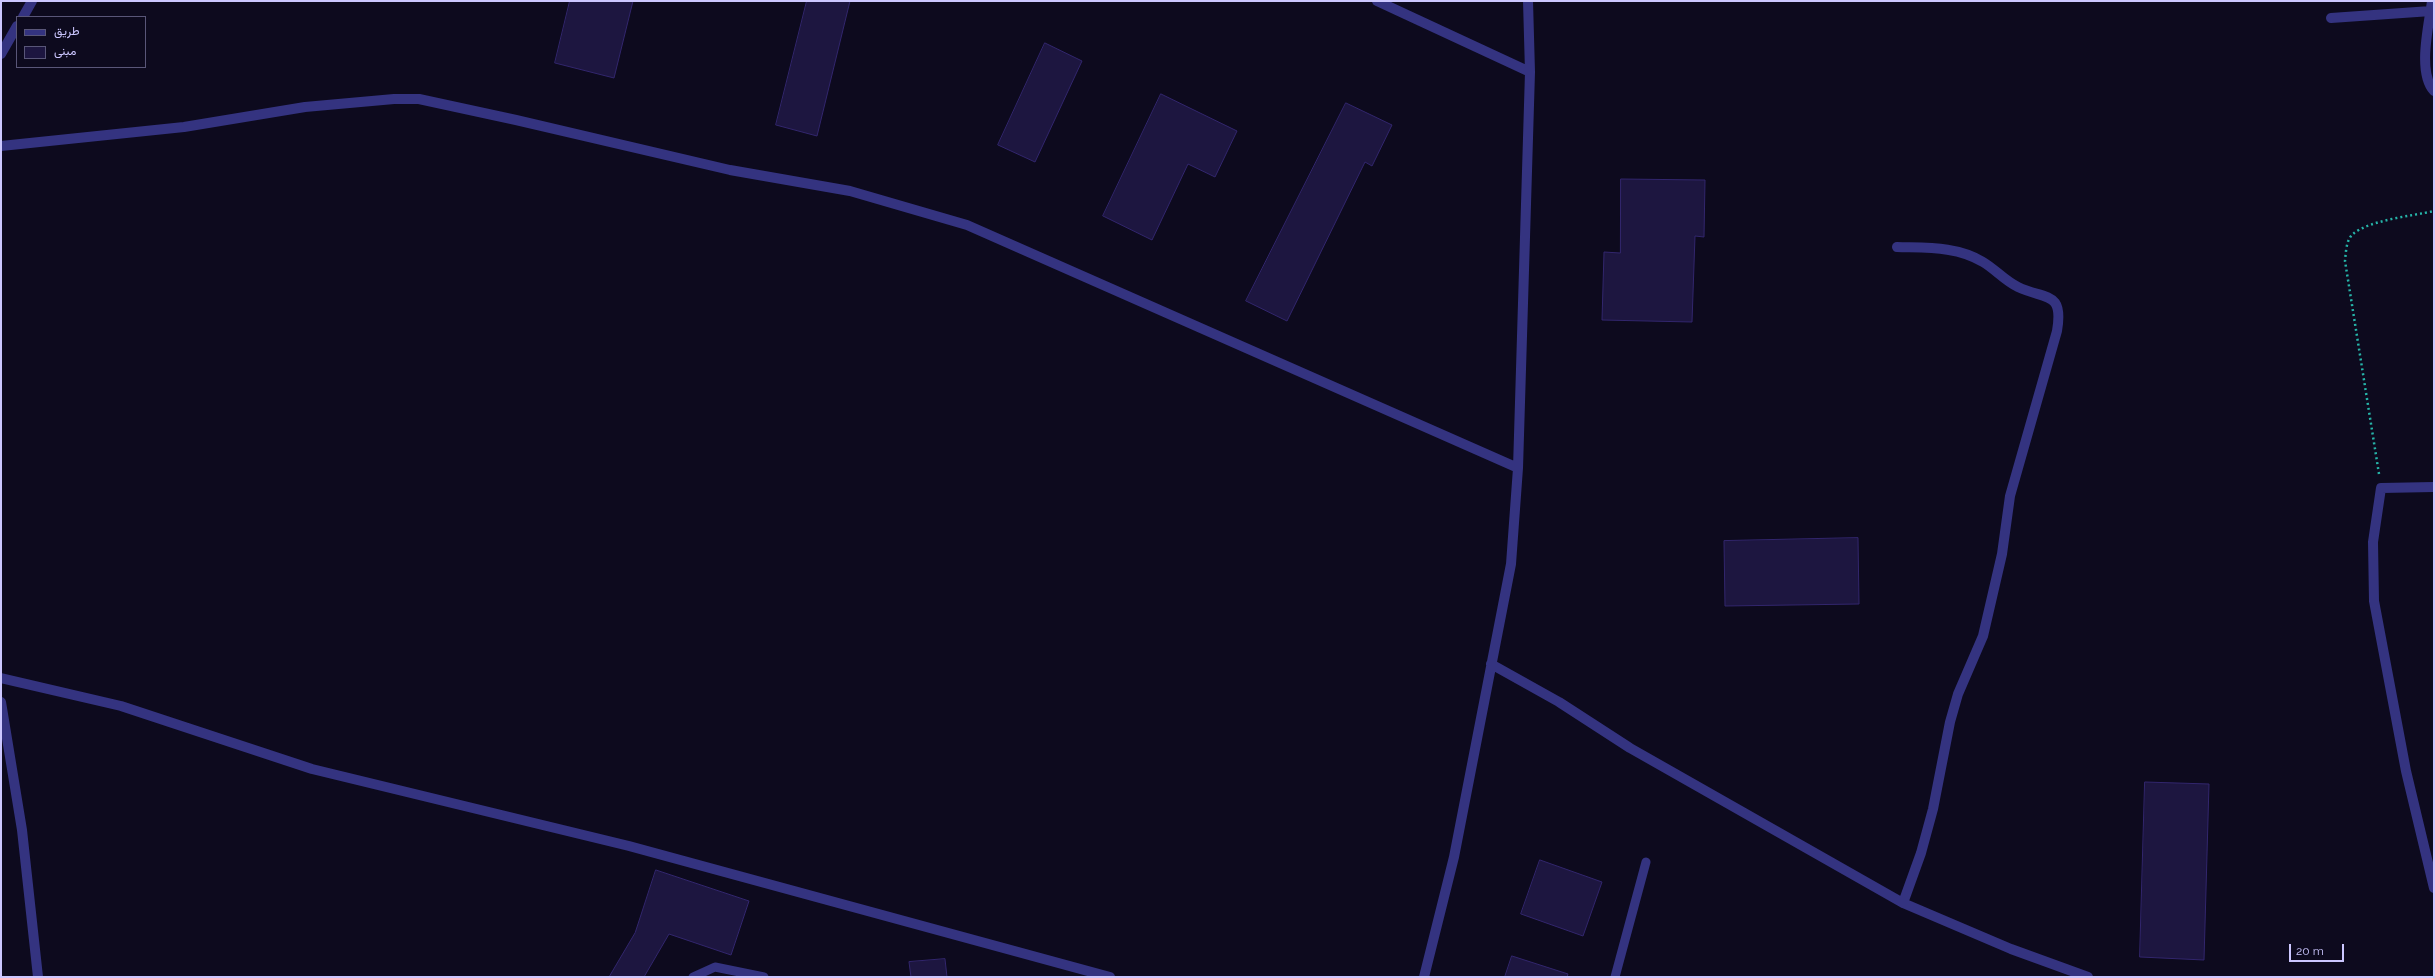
<!DOCTYPE html>
<html>
<head>
<meta charset="utf-8">
<style>
	body { margin:0 }
	#map { position:relative; width:2435px; height:978px; overflow:hidden; background:#0d0a1e; font-family:Raleway,Vazirmatn,sans-serif }
	canvas { display:block }
	.frame { position:absolute; inset:0; border:2px solid #ccc7ff; pointer-events:none }
	.legend { position:absolute; left:16px; top:16px; width:130px; height:52px; box-sizing:border-box; background:#0d0a1e; border:1px solid #595678; margin:0; padding:5px 7px; list-style:none; font-size:12px; color:#ccc7ff }
	.legend li { display:flex; align-items:center; gap:8px; height:20px }
	.legend b { width:20px; border:1px solid #595678 }
	.scale { position:absolute; left:2289px; top:944px; width:55px; height:18px; box-sizing:border-box; border:2px solid #ccc7ff; border-top:0; padding-left:5px; font-size:12px; line-height:14px; white-space:nowrap; color:#ccc7ff; -webkit-text-stroke:3px #0d0a1e; paint-order:stroke }
</style>
</head>
<body>
<div id="map">
<canvas width="2435" height="978"></canvas>
<div class="frame"></div>
<ul class="legend">
<li><b style="height:5px;background:#343380"></b>طريق</li>
<li><b style="height:11px;background:#1d1640"></b>مبنى</li>
</ul>
<div class="scale">20 m</div>
</div>
<script>
const context = document.querySelector('canvas').getContext('2d');
context.lineJoin = 'round';
function fillPath(path, color) { context.fillStyle = color; context.fill(path, 'evenodd'); }
function trace(path, color, width, dash) { context.strokeStyle = color; context.lineWidth = width; context.lineCap = dash ? 'butt' : 'round'; context.setLineDash(dash || []); context.stroke(path); }
const building = new Path2D(`
	M 570,1 L 633,1 L 614,78 L 555,63 Z
	M 807,1 L 850,1 L 817,136 L 776,125 Z
	M 1045,43 L 1082,61 L 1035,162 L 998,145 Z
	M 1161,94 L 1237,131 L 1215,177 L 1188,164 L 1152,240 L 1103,216 Z
	M 1346,103 L 1392,125 L 1372,166 L 1365,162 L 1287,321 L 1246,301 Z
	M 1621,179 L 1705,180 L 1704,237 L 1695,236 L 1692,322 L 1602,320 L 1604,252 L 1620,253 Z
	M 1858,538 L 1859,604 L 1725,606 L 1724,541 Z
	M 2145,782 L 2209,784 L 2204,960 L 2140,957 Z
	M 1540,860 L 1602,882 L 1583,936 L 1521,914 Z
	M 656,870 L 749,901 L 731,955 L 669,934 L 644,977 L 609,977 L 635,933 Z
	M 1512,956 L 1568,974 L 1567,977 L 1505,977 Z
	M 945,959 L 947,977 L 911,977 L 909,962 Z`);
fillPath(building, '#1d1640');
trace(building, '#32266d', 1);
trace(new Path2D(`
	M 2379,474 L 2345,261 C 2346,252 2346,240 2353,234 C 2369,220 2412,216 2434,211`), '#26b4a8', 2.5, [2, 3]);
trace(new Path2D(`
	M 693,977 L 715,967 L 764,977
	M 1615,977 L 1646,862`), '#343380', 9);
trace(new Path2D(`
	M 1377,1 L 1530,72
	M 2432,1 C 2429,25 2417,72 2434,91
	M 23,17 L 32,1
	M 2331,18 L 2431,11
	M 1,54 L 17,26
	M 1,146 L 184,127 L 305,107 L 394,99 L 419,99 L 516,120 L 730,170 L 850,191 L 967,225 L 1518,468
	M 1897,247 C 1926,248 1957,246 1983,262 C 1995,269 2005,281 2018,287 C 2045,300 2064,290 2057,331 L 2010,496 L 2002,554 L 1983,636 L 1958,694 L 1950,722 L 1933,809 L 1921,853 L 1903,903
	M 2434,487 L 2381,488 L 2373,542 L 2374,601 L 2406,771 L 2434,888
	M 1491,664 L 1559,702 L 1630,748 L 1903,903 L 2011,949 L 2088,977
	M 1,678 L 121,706 L 312,769 L 629,846 L 1110,977
	M 1,702 L 22,830 L 38,977
	M 1424,977 L 1454,857 L 1511,564 L 1518,468 L 1530,72 L 1528,1`), '#343380', 10);
</script>
</body>
</html>
